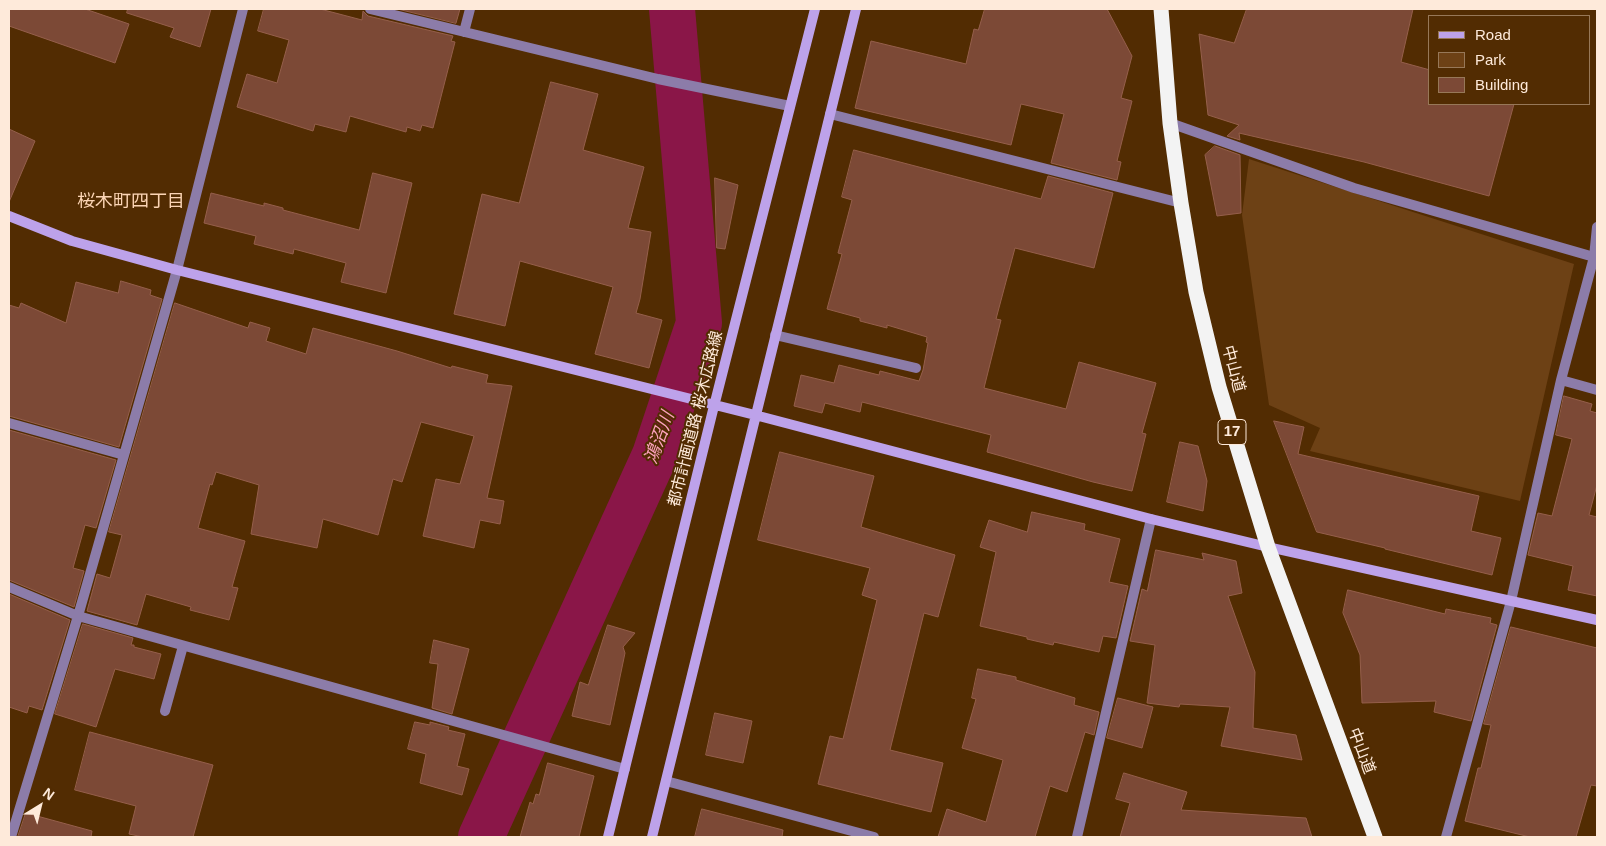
<!DOCTYPE html>
<html>
<head>
<meta charset="utf-8">
<style>
	body { margin:0 }
	#map { position:relative; width:1606px; height:846px; overflow:hidden; background:#522c02; font-family:Arial,sans-serif }
	canvas { display:block }
	.frame { position:absolute; inset:0; border:10px solid #feeada; pointer-events:none }
	.legend { position:absolute; left:1428px; top:15px; width:162px; height:90px; box-sizing:border-box; background:#522c02; border:1px solid #977858; margin:0; padding:6px 9px; list-style:none; font-size:15px; color:#feeada }
	.legend li { display:flex; align-items:center; gap:10px; height:25px }
	.legend b { width:25px; border:1px solid #977858 }
	.north { position:absolute; left:15px; top:781px; width:50px; height:50px; -webkit-text-stroke:4px #522c02; paint-order:stroke; rotate:36deg; font-size:14px; font-weight:700; line-height:20px; text-align:center; color:#feeada }
	.north::after { content:''; display:block; margin:auto; width:18px; height:22px; background:#feeada; clip-path:polygon(50% 0,100% 100%,50% 72%,0 100%) }
</style>
</head>
<body>
<div id="map">
<canvas width="1606" height="846"></canvas>
<div class="frame"></div>
<ul class="legend">
<li><b style="height:6px;background:#bda2ea"></b>Road</li>
<li><b style="height:14px;background:#6d4115"></b>Park</li>
<li><b style="height:14px;background:#7c4936"></b>Building</li>
</ul>
<div class="north">N</div>
</div>
<script>
const context = document.querySelector('canvas').getContext('2d');
context.lineJoin = 'round';
function fillPath(path, color) { context.fillStyle = color; context.fill(path, 'evenodd'); }
function trace(path, color, width, dash) { context.strokeStyle = color; context.lineWidth = width; context.lineCap = dash ? 'butt' : 'round'; context.setLineDash(dash || []); context.stroke(path); }
function drawText(font, color, halo, rows, align = 'center') {
  context.font = font + ' Arial,"Noto Sans JP",sans-serif'; context.lineWidth = 4; context.setLineDash([]); context.textBaseline = 'middle'; context.strokeStyle = halo; context.fillStyle = color; for (const [text, x, y, turn = 0] of rows) {
    context.save(); context.translate(x, y); context.rotate((+turn || 0) * Math.PI / 180); context.textAlign = isNaN(turn) ? turn : align; if (halo) context.strokeText(text, 0, 0); context.fillText(text, 0, 0); context.restore();
  }
}
fillPath(new Path2D(`
	M 1249,159 L 1574,264 L 1520,501 L 1310,451 L 1320,428 L 1269,405 L 1242,215 Z`), '#6d4115');
trace(new Path2D(`
	M 481,837 L 655,455 L 699,323 L 672,9`), '#8a1648', 46);
const building = new Path2D(`
	M 9,9 L 85,9 L 129,24 L 115,63 L 9,26 Z
	M 128,9 L 211,9 L 200,47 L 170,37 L 174,28 L 127,13 Z
	M 264,9 L 320,9 L 362,20 L 363,11 L 368,16 L 453,36 L 451,41 L 455,42 L 433,128 L 422,125 L 420,131 L 407,127 L 406,132 L 350,116 L 346,132 L 315,124 L 313,131 L 237,107 L 247,74 L 277,83 L 289,40 L 258,31 Z
	M 398,9 L 460,9 L 456,23 Z
	M 985,9 L 1107,9 L 1132,56 L 1121,98 L 1132,101 L 1117,161 L 1121,162 L 1117,180 L 1051,163 L 1064,114 L 1021,104 L 1011,145 L 855,108 L 871,41 L 966,64 L 974,29 L 978,30 Z
	M 1247,9 L 1413,9 L 1401,62 L 1430,70 L 1430,104 L 1514,104 L 1489,196 L 1364,162 L 1239,133 L 1240,140 L 1227,136 L 1239,125 L 1208,115 L 1199,34 L 1234,43 Z
	M 551,82 L 598,94 L 583,150 L 644,167 L 628,228 L 651,232 L 640,299 L 636,313 L 662,320 L 649,368 L 595,354 L 613,287 L 520,261 L 505,326 L 454,314 L 482,194 L 519,203 Z
	M 9,129 L 35,141 L 9,202 Z
	M 1215,146 L 1240,155 L 1241,213 L 1217,216 L 1205,155 Z
	M 854,150 L 1041,199 L 1048,176 L 1113,193 L 1094,268 L 1015,248 L 996,319 L 1001,320 L 984,388 L 1066,409 L 1079,362 L 1156,383 L 1142,433 L 1146,434 L 1132,491 L 1093,482 L 987,452 L 991,435 L 862,402 L 860,412 L 825,403 L 822,413 L 794,406 L 801,375 L 834,383 L 839,365 L 879,375 L 880,371 L 919,381 L 923,370 L 928,343 L 926,342 L 927,337 L 887,325 L 887,328 L 860,321 L 860,318 L 827,309 L 842,254 L 838,253 L 852,200 L 842,197 Z
	M 373,173 L 412,183 L 386,293 L 341,282 L 346,263 L 294,249 L 293,254 L 254,244 L 256,236 L 204,223 L 211,193 L 264,206 L 264,203 L 283,208 L 283,210 L 359,230 Z
	M 715,178 L 738,185 L 725,249 L 717,248 Z
	M 121,281 L 151,290 L 150,295 L 162,299 L 119,447 L 9,416 L 9,305 L 19,308 L 21,303 L 66,323 L 76,282 L 118,293 Z
	M 175,303 L 248,328 L 250,322 L 270,328 L 266,341 L 306,354 L 313,328 L 397,351 L 451,368 L 452,366 L 488,375 L 486,383 L 512,386 L 487,498 L 504,501 L 500,524 L 480,520 L 474,548 L 423,536 L 436,479 L 460,484 L 474,436 L 421,422 L 402,482 L 393,479 L 378,535 L 323,519 L 317,548 L 251,534 L 259,485 L 216,472 L 212,485 L 210,484 L 198,528 L 245,541 L 232,587 L 238,588 L 229,620 L 190,610 L 191,607 L 146,594 L 137,625 L 87,611 L 97,574 L 110,578 L 122,535 L 109,532 Z
	M 1564,396 L 1592,404 L 1590,411 L 1597,413 L 1597,485 L 1589,515 L 1597,517 L 1597,596 L 1568,590 L 1573,566 L 1528,555 L 1538,513 L 1552,516 L 1572,439 L 1556,435 Z
	M 1274,421 L 1304,427 L 1298,454 L 1479,496 L 1471,531 L 1501,538 L 1492,575 L 1385,549 L 1385,548 L 1317,532 Z
	M 9,430 L 116,460 L 96,528 L 85,525 L 73,568 L 84,571 L 74,607 L 9,580 Z
	M 1180,442 L 1198,446 L 1207,481 L 1203,511 L 1167,502 Z
	M 780,452 L 874,476 L 861,527 L 955,555 L 938,617 L 924,613 L 890,750 L 943,763 L 931,812 L 818,784 L 830,736 L 843,739 L 877,600 L 862,595 L 870,568 L 758,540 Z
	M 1032,512 L 1085,524 L 1084,530 L 1120,539 L 1109,582 L 1128,586 L 1116,638 L 1103,636 L 1099,652 L 1054,642 L 1053,645 L 1027,639 L 1027,637 L 980,626 L 996,552 L 980,547 L 989,520 L 1027,532 Z
	M 1156,550 L 1204,560 L 1202,553 L 1236,561 L 1242,593 L 1228,596 L 1255,672 L 1253,728 L 1296,735 L 1302,760 L 1221,746 L 1230,707 L 1180,704 L 1179,707 L 1147,703 L 1155,645 L 1130,641 L 1142,589 L 1147,591 Z
	M 1348,590 L 1445,614 L 1446,609 L 1491,618 L 1490,623 L 1497,625 L 1471,721 L 1434,712 L 1436,701 L 1362,703 L 1360,655 L 1343,613 Z
	M 9,594 L 70,620 L 42,710 L 29,706 L 27,713 L 9,707 Z
	M 83,624 L 133,638 L 131,645 L 134,645 L 134,647 L 161,654 L 154,679 L 115,669 L 96,727 L 55,714 Z
	M 608,625 L 635,633 L 623,647 L 625,653 L 610,725 L 572,716 L 580,682 L 588,685 Z
	M 1511,627 L 1597,648 L 1597,786 L 1591,785 L 1576,837 L 1530,837 L 1465,821 L 1478,768 L 1481,768 L 1491,725 L 1484,724 Z
	M 434,640 L 469,649 L 452,714 L 432,708 L 438,664 L 430,663 Z
	M 978,669 L 1016,677 L 1016,680 L 1075,698 L 1074,705 L 1099,712 L 1094,735 L 1085,732 L 1067,792 L 1050,786 L 1035,837 L 938,837 L 947,809 L 986,822 L 1003,760 L 962,748 L 976,699 L 972,698 Z
	M 1118,698 L 1153,707 L 1142,748 L 1107,738 Z
	M 715,713 L 752,721 L 743,763 L 706,755 Z
	M 415,722 L 430,725 L 430,722 L 449,727 L 448,730 L 465,734 L 457,766 L 469,769 L 462,795 L 420,783 L 426,754 L 408,749 Z
	M 90,732 L 213,765 L 193,837 L 143,837 L 129,834 L 136,806 L 75,790 Z
	M 548,763 L 594,776 L 579,837 L 520,837 L 530,802 L 533,804 L 536,794 L 539,795 Z
	M 1124,773 L 1187,792 L 1181,810 L 1306,818 L 1312,837 L 1120,837 L 1130,803 L 1116,799 Z
	M 702,809 L 783,830 L 782,837 L 695,837 Z
	M 26,813 L 92,831 L 91,837 L 18,837 Z`);
fillPath(building, '#7c4936');
trace(building, '#955f4b', 1);
trace(new Path2D(`
	M 1170,123 L 1354,188 L 1594,257
	M 775,335 L 916,368
	M 165,711 L 183,646`), '#8c7ca9', 10);
trace(new Path2D(`
	M 370,9 L 658,79 L 790,106
	M 464,32 L 470,9
	M 830,114 L 1181,203
	M 1561,380 L 1597,390
	M 9,423 L 124,455
	M 9,587 L 78,616 L 625,769
	M 666,781 L 874,837
	M 11,837 L 78,616 L 177,270 L 243,9
	M 1077,837 L 1151,519
	M 1446,837 L 1511,601 L 1561,380 L 1594,257 L 1597,227`), '#8c7ca9', 10);
trace(new Path2D(`
	M 9,216 L 72,241 L 177,270 L 755,415 L 1151,519 L 1268,547 L 1597,620
	M 608,837 L 712,414 L 815,9
	M 652,837 L 856,9`), '#bda2ea', 10);
trace(new Path2D(`
	M 1161,9 L 1170,123 L 1181,203 L 1196,292 L 1219,387 L 1268,547 L 1375,837`), '#f3f3f3', 15);
for (const [x, y, w] of [
	[1232,432,28]
]) { const box = new Path2D(); box.roundRect(x - w / 2, y - 12.5, w, 25, 4); context.fillStyle = '#522c02'; context.fill(box); trace(box, '#feeada', 1); }
drawText('bold 15px', '#feeada', null, [
	["17",1232,432]
]);
drawText('16px', '#feeada', '#522c02', [
	["中山道",1233,369,75],
	["都市計画道路 桜木広路線",696,419,-76],
	["中山道",1361,751,69]
]);
drawText('18px', '#fcd5b5', '#522c02', [
	["桜木町四丁目",131,202]
]);
drawText('italic 18px', '#fca2bd', '#522c02', [
	["鴻沼川",660,438,-70]
]);
</script>
</body>
</html>
